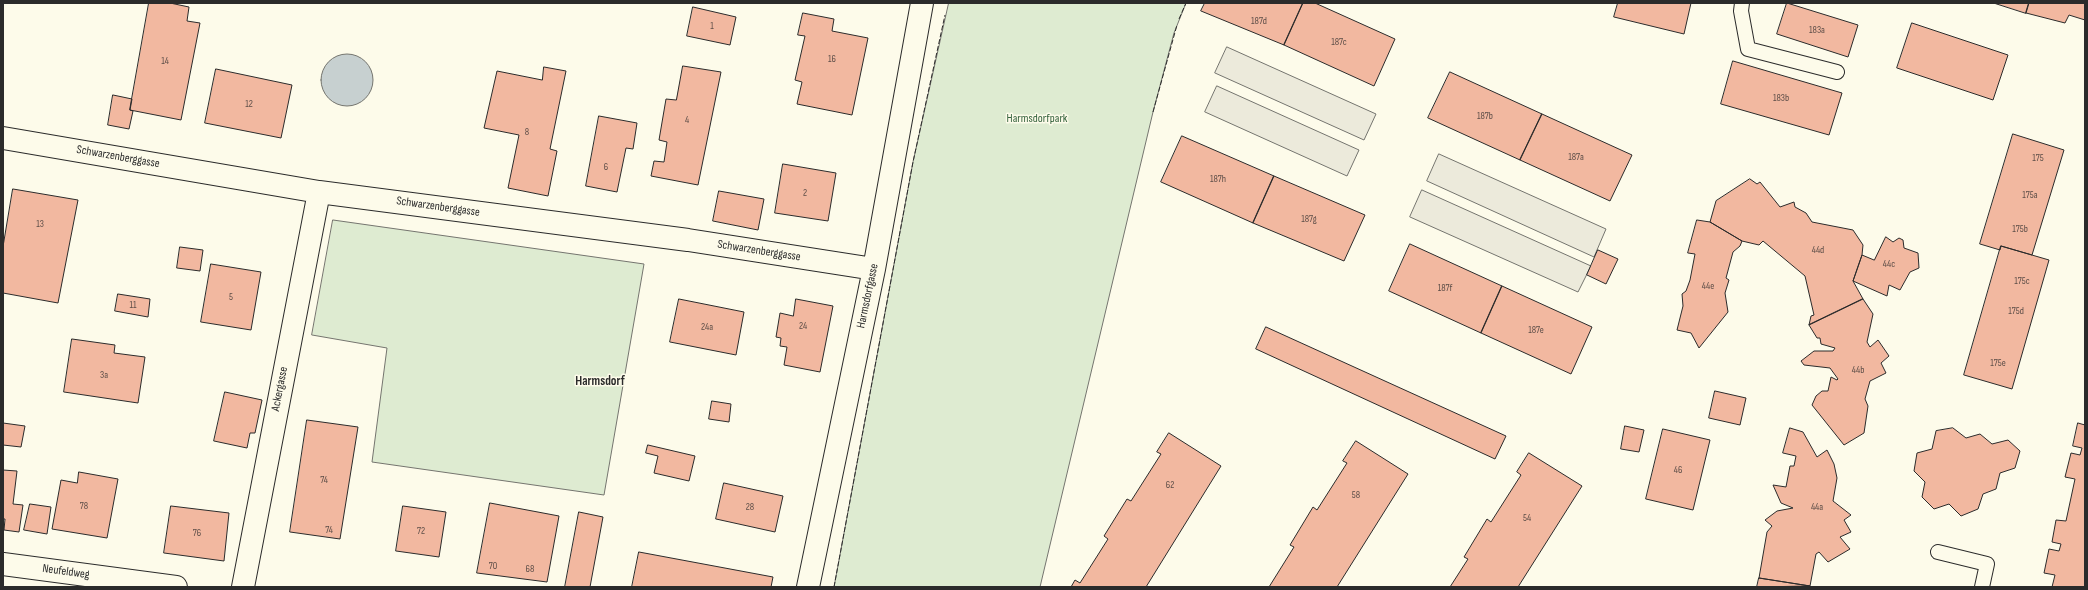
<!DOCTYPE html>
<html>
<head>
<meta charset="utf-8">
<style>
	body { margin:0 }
	#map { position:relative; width:2088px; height:590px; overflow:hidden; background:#fdfbea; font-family:"Sofia Sans Condensed",sans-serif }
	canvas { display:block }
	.frame { position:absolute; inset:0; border:4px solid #2b2b2b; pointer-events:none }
</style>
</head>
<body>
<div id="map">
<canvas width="2088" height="590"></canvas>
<div class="frame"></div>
</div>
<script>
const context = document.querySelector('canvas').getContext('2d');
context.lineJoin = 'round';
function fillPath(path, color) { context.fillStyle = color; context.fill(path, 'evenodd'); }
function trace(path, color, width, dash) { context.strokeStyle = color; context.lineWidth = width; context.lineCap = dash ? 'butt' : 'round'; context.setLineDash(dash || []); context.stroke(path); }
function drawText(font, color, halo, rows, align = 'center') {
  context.font = font + ' "Sofia Sans Condensed",sans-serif'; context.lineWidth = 3; context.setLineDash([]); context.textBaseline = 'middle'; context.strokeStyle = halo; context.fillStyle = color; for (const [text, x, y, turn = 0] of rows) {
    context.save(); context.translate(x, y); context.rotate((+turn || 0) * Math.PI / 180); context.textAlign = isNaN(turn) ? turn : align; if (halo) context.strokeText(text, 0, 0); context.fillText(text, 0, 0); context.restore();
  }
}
const green = new Path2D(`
	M 949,3 L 1186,3 L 1174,33 L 1153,112 L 1040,587 L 834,587 L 913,162 Z
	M 333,220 L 644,264 L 604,495 L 372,462 L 387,348 L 312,335 Z`);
fillPath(green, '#deebd1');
trace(green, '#74746e', 1);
const parking = new Path2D(`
	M 1227,47 L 1376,114 L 1364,140 L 1215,73 Z
	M 1217,86 L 1359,150 L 1347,176 L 1205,112 Z
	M 1439,154 L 1606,229 L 1594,257 L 1427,181 Z
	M 1422,190 L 1591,266 L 1578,292 L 1410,217 Z`);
fillPath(parking, '#eceadb');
trace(parking, '#74746e', 1);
const water = new Path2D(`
	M321 80a26 26 0 1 1 52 0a26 26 0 1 1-52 0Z`);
fillPath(water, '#c7d0d0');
trace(water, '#74746e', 1);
const building = new Path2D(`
	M 149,3 L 170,3 L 189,7 L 187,21 L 200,23 L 181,120 L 130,110 Z
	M 1205,3 L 1303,3 L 1284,45 L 1201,11 Z
	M 1303,3 L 1315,3 L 1395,39 L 1374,86 L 1284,45 Z
	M 1618,3 L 1691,3 L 1684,34 L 1614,17 Z
	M 1787,3 L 1858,25 L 1848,57 L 1777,34 Z
	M 1994,3 L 2029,3 L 2026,13 Z
	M 2029,3 L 2085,3 L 2085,20 L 2069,15 L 2065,23 L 2026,13 Z
	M 693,7 L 736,17 L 730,45 L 687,36 Z
	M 803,13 L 834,19 L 832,31 L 868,38 L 852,115 L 797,104 L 802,82 L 795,80 L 805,36 L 798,35 Z
	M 1912,23 L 2008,55 L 1993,100 L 1897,68 Z
	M 1733,61 L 1842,93 L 1829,135 L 1721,104 Z
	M 683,66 L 721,72 L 698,185 L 651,176 L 654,161 L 664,162 L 667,142 L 659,140 L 666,99 L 676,100 Z
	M 544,67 L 566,71 L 550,149 L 557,151 L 548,196 L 508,188 L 519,135 L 484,128 L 497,71 L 542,80 Z
	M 216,69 L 292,85 L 281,138 L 205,123 Z
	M 1450,72 L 1542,114 L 1520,160 L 1428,118 Z
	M 113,95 L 132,99 L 130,110 L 133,111 L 129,129 L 108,125 Z
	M 1542,114 L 1632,155 L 1610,201 L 1520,160 Z
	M 599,116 L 637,123 L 633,149 L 626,148 L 617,192 L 586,186 Z
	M 2013,134 L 2064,150 L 2032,255 L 2001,246 L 2000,250 L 1980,244 Z
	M 1182,136 L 1274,176 L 1253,223 L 1161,182 Z
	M 783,164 L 836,173 L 828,221 L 775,213 Z
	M 1274,176 L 1365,215 L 1344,261 L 1253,223 Z
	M 1750,179 L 1757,184 L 1760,182 L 1780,207 L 1794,202 L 1795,207 L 1806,213 L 1812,222 L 1853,230 L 1863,245 L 1862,255 L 1853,281 L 1863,299 L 1809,325 L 1811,316 L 1814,315 L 1805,276 L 1763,241 L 1759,245 L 1742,241 L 1710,222 L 1716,201 Z
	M 13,189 L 78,200 L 58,303 L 3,293 L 3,247 Z
	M 719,191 L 764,199 L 758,230 L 713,221 Z
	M 1697,220 L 1710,222 L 1742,241 L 1740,246 L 1733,252 L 1726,278 L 1729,280 L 1725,293 L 1728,312 L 1699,348 L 1691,333 L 1677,330 L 1683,306 L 1682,294 L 1686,291 L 1690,280 L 1695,254 L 1688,253 Z
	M 1886,237 L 1893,242 L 1899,238 L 1903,240 L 1904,248 L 1918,253 L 1919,268 L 1910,272 L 1900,290 L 1889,285 L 1887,296 L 1853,281 L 1862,255 L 1874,260 Z
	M 1410,244 L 1502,286 L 1481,333 L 1389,291 Z
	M 2001,246 L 2049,260 L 2012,389 L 1964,375 Z
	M 180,247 L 203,250 L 200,271 L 177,268 Z
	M 1598,250 L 1618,259 L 1606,284 L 1587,275 Z
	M 211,264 L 261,272 L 251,330 L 201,322 Z
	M 1502,286 L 1592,327 L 1571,374 L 1481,333 Z
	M 118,294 L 150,299 L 148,317 L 115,311 Z
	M 679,299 L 744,312 L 736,355 L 670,342 Z
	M 796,299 L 833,306 L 820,372 L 784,365 L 787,347 L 780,346 L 781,338 L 776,337 L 780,313 L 793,316 Z
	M 1863,299 L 1873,314 L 1867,342 L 1870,347 L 1878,340 L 1889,356 L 1881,363 L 1886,373 L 1870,381 L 1865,399 L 1868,406 L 1864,433 L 1844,445 L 1812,405 L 1816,396 L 1822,391 L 1828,391 L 1831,377 L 1837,380 L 1838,379 L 1830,368 L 1804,365 L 1801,361 L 1814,351 L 1833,351 L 1835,348 L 1821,344 L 1820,338 L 1817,338 L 1809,325 Z
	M 1266,327 L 1506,436 L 1495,459 L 1256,349 Z
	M 72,339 L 115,345 L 114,353 L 145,357 L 138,403 L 64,392 Z
	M 1715,391 L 1746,398 L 1740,425 L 1709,418 Z
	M 225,392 L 262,400 L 255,433 L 250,433 L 247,448 L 214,441 Z
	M 712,401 L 731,404 L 729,422 L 709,419 Z
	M 307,420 L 358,427 L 340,539 L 290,532 Z
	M 3,423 L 25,426 L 21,447 L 3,445 Z
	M 2078,423 L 2085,425 L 2085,587 L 2052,587 L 2055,575 L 2044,573 L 2049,549 L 2059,551 L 2061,544 L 2052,542 L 2056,520 L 2066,521 L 2075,479 L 2065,477 L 2071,453 L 2080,455 L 2082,448 L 2073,446 Z
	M 1625,426 L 1644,430 L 1639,452 L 1621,449 Z
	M 1790,428 L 1803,432 L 1817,457 L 1827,450 L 1834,464 L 1837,478 L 1833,501 L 1851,515 L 1844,520 L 1851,532 L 1840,537 L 1850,549 L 1828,562 L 1819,552 L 1816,554 L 1810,586 L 1759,578 L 1767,532 L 1772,526 L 1765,520 L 1777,511 L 1793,508 L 1781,503 L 1773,485 L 1786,487 L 1790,466 L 1794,466 L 1796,456 L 1783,453 Z
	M 1953,428 L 1966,438 L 1980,434 L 1992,444 L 2008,440 L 2020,451 L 2015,468 L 2000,473 L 1996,489 L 1983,494 L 1978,509 L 1961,516 L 1949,504 L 1934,509 L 1922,497 L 1925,482 L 1914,471 L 1917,453 L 1932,449 L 1936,431 Z
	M 1663,429 L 1710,440 L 1693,510 L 1646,499 Z
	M 1169,433 L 1221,466 L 1146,587 L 1071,587 L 1075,580 L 1080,583 L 1108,539 L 1104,536 L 1127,499 L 1131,501 L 1161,454 L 1157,452 Z
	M 1356,441 L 1408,474 L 1337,587 L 1269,587 L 1294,547 L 1290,545 L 1313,507 L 1317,510 L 1347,463 L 1343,461 Z
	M 648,445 L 695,456 L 689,481 L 654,473 L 658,456 L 646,453 Z
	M 1529,453 L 1582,486 L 1518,587 L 1450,587 L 1468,559 L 1464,557 L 1487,519 L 1491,522 L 1521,475 L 1517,472 Z
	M 3,470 L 17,471 L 13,504 L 23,505 L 19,532 L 4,530 L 5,519 L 3,519 Z
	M 79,472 L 118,479 L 107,538 L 52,529 L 61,480 L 77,483 Z
	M 724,483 L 783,496 L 775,532 L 716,519 Z
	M 490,503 L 559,516 L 547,582 L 477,573 Z
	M 30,504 L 51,507 L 47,534 L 24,530 Z
	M 171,506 L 229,513 L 224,561 L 164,553 Z
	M 403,506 L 446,512 L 439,557 L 396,551 Z
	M 579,512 L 603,517 L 590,587 L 565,587 Z
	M 639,552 L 773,577 L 771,587 L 632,587 Z
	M 1759,578 L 1810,586 L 1757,587 Z`);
fillPath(building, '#f2b8a0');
trace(building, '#2b2b2b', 1);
const service = new Path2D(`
	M 1742,3 L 1741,11 L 1748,49 L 1837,72
	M 1938,552 L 1987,564 L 1982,587`);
const minor = new Path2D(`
	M 3,138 L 319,192 L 688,240 L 874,269
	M 3,564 L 176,587
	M 243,587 L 319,192
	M 808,587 L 874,269 L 922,3`);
trace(service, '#2b2b2b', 16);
trace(minor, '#2b2b2b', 24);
trace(service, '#fdfbea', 14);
trace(minor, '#fdfbea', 22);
trace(new Path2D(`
	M 1179,19 L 1186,3
	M 1153,112 L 1177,25
	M 834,587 L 913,162 L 945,15`), '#2b2b2b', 1, [5, 2]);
drawText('10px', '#5d4e48', null, [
	["187d",1259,21],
	["1",712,26],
	["183a",1817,30],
	["187c",1339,42],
	["16",832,59],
	["14",165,61],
	["183b",1781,98],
	["12",249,104],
	["187b",1485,116],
	["4",687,120],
	["8",527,132],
	["187a",1576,157],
	["175",2038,158],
	["6",606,167],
	["187h",1218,179],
	["2",805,193],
	["175a",2030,195],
	["187g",1309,219],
	["13",40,224],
	["175b",2020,229],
	["44d",1818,250],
	["44c",1889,264],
	["175c",2022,281],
	["44e",1708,286],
	["187f",1445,288],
	["5",231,297],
	["11",133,305],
	["175d",2016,311],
	["24",803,326],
	["24a",707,327],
	["187e",1536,330],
	["175e",1998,363],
	["44b",1858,370],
	["3a",104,375],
	["46",1678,470],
	["74",324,480],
	["62",1170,485],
	["58",1356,495],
	["78",84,506],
	["28",750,507],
	["44a",1817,507],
	["54",1527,518],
	["74",329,530],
	["72",421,531],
	["76",197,533],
	["70",493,566],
	["68",530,569]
]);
drawText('12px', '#34623c', '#fdfbea', [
	["Harmsdorfpark",1037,119]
]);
drawText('12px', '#2b2b2b', '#fdfbea', [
	["Schwarzenberggasse",118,157,10],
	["Schwarzenberggasse",438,207,8],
	["Schwarzenberggasse",759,251,9],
	["Harmsdorfgasse",868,296,-78],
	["Ackergasse",280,389,-79],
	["Neufeldweg",66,572,8]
]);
drawText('bold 13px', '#2b2b2b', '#fdfbea', [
	["Harmsdorf",600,382]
]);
</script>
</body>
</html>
